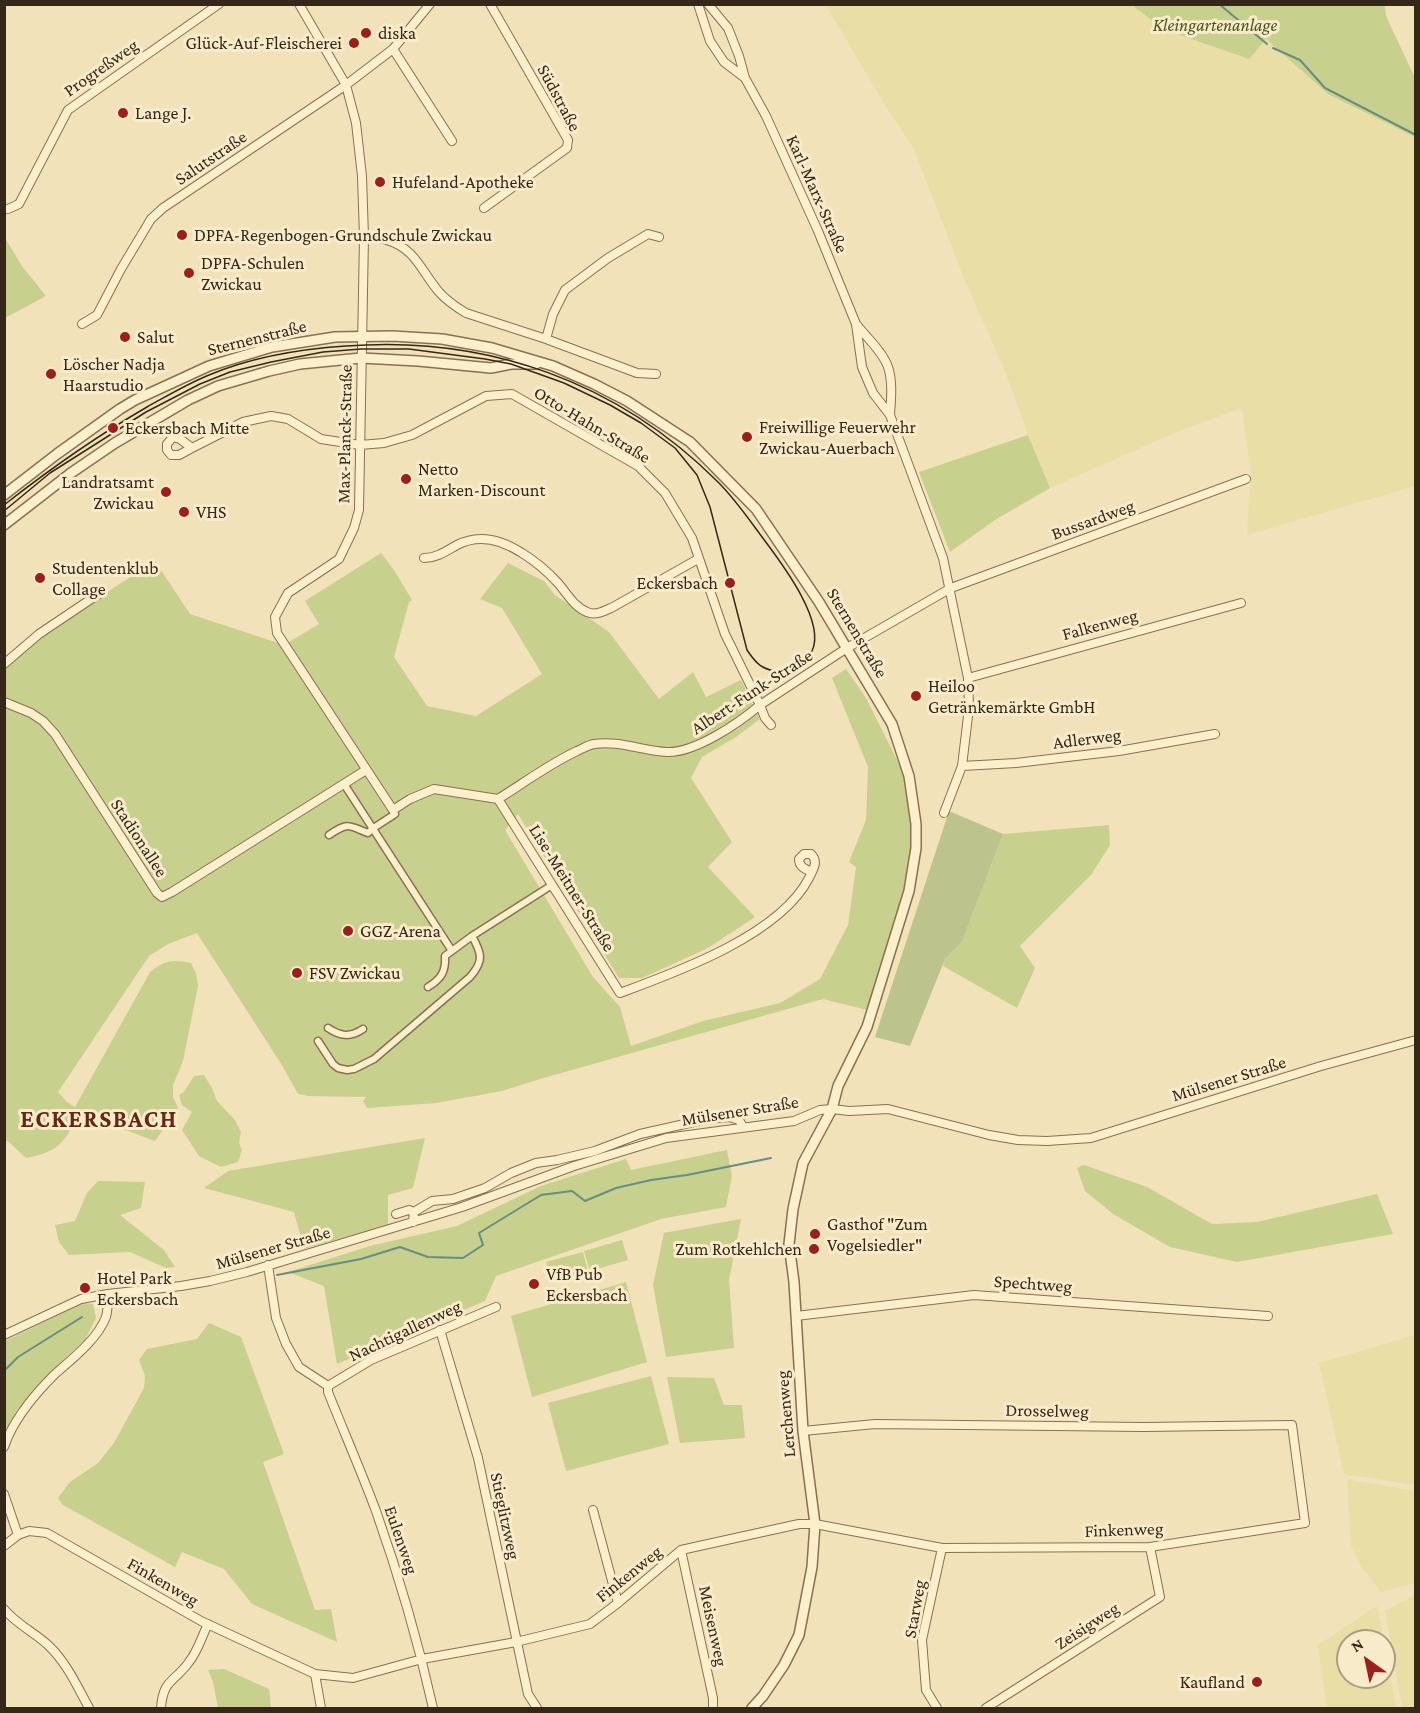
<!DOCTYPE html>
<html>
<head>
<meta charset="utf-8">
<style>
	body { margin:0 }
	#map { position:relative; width:1420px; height:1713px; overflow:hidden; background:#f2e2b9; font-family:"Crimson Pro",serif }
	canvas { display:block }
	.frame { position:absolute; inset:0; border:6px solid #362819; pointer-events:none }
	.north { position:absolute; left:1336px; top:1629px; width:60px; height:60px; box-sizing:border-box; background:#f8ebc9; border:2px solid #aa9d83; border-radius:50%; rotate:327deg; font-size:16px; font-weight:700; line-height:24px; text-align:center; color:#362819 }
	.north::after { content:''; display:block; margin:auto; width:21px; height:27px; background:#9d1e1d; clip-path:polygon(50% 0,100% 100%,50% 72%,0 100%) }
</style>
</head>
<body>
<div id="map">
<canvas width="1420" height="1713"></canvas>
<div class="frame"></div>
<div class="north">N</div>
</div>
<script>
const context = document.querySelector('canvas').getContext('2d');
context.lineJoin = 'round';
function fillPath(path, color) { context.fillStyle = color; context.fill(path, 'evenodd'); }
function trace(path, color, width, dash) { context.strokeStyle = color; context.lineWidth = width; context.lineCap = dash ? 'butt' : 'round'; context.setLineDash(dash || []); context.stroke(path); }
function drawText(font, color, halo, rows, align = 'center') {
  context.font = font + ' "Crimson Pro",serif'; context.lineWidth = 6; context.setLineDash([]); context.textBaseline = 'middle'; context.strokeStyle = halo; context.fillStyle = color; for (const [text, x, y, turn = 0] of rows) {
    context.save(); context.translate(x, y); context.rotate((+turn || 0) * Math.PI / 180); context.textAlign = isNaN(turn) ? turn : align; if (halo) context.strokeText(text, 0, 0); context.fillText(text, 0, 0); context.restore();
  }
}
fillPath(new Path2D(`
	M 826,5 L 1132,5 L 1163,29 L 1265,39 L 1326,92 L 1415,137 L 1415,486 L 1247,535 L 1251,474 L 1242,408 L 1181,430 L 1050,488 L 1028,434 L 1005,371 L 963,276 L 914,149 L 883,102 Z
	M 1415,1335 L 1415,1485 L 1344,1474 L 1319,1363 Z
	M 1347,1479 L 1415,1491 L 1415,1583 L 1381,1592 L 1362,1568 L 1351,1545 Z
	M 1415,1595 L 1415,1708 L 1402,1708 L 1385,1611 Z
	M 1377,1606 L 1384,1641 L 1348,1641 L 1348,1677 L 1384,1677 L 1384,1642 L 1396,1708 L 1327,1708 L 1318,1645 Z`), '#e8dea6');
fillPath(new Path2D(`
	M 1132,5 L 1385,5 L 1386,16 L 1415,78 L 1415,137 L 1328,94 L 1266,39 L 1249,59 L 1163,29 Z
	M 5,238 L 22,266 L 46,296 L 5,318 Z
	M 1028,435 L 1050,488 L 995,520 L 950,552 L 919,472 Z
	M 381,553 L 394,570 L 412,600 L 409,602 L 394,657 L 427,706 L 476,716 L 542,674 L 502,608 L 480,599 L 508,563 L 544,581 L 555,595 L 609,632 L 659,699 L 693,672 L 706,697 L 741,680 L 760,719 L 736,737 L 702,757 L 691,778 L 732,842 L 708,867 L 755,917 L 708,948 L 642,978 L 619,978 L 518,814 L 505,830 L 593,977 L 620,1007 L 631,1046 L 703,1021 L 780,1003 L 820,979 L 848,925 L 856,867 L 849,862 L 866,820 L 868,767 L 832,678 L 846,669 L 866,698 L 898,762 L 904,777 L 911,825 L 911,852 L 901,901 L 867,1010 L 823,999 L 540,1079 L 502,1091 L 436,1103 L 367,1108 L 363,1101 L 366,1097 L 309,1096 L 298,1094 L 283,1067 L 197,933 L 168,944 L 149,956 L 58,1092 L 67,1102 L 75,1107 L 150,972 C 165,960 173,959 191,963 L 196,973 L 198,986 L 183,1061 L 173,1085 L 173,1097 L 178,1108 L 155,1141 L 80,1113 C 63,1142 62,1151 26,1158 L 9,1142 L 4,1140 L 4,668 L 49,630 L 155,561 L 190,614 L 284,645 L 319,624 L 305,601 Z
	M 1109,825 L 1110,845 L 1091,875 L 1020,946 L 1035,968 L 1017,1008 L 943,966 L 945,959 L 962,942 L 1003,834 Z
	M 204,1075 L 212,1088 L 217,1101 L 235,1120 L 241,1132 L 239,1143 L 242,1150 L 238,1162 L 221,1167 L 199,1156 L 182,1130 L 192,1112 L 182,1105 L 179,1095 L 184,1092 L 194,1076 Z
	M 425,1138 L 413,1188 L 388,1195 L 388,1225 L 304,1249 L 294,1212 L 204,1188 L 228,1171 Z
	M 727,1150 L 732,1176 L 726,1207 L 661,1219 L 496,1276 L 485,1301 L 337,1364 L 324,1286 L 288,1272 L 370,1246 L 457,1226 L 541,1186 L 626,1159 L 631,1170 Z
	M 1084,1165 L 1147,1187 L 1212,1224 L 1257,1222 L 1377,1194 L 1393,1234 L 1237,1262 L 1170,1247 L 1113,1214 L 1085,1191 L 1077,1168 Z
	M 98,1181 L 145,1182 L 141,1208 L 120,1215 L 164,1250 L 175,1267 L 166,1268 L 130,1252 L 69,1255 L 59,1242 L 55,1225 L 75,1221 L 87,1193 Z
	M 741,1219 L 729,1280 L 734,1348 L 666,1357 L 653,1285 L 664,1233 Z
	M 622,1240 L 628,1260 L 590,1271 L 584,1251 Z
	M 583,1252 L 588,1272 L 552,1282 L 546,1262 Z
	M 626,1282 L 647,1362 L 532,1397 L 511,1316 Z
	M 83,1303 L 93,1304 L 96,1318 L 85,1340 L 49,1374 L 17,1410 L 5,1431 L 5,1341 Z
	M 209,1323 L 241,1337 L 284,1454 L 263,1462 L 315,1610 L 331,1609 L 337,1642 L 252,1604 L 224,1569 L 182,1552 L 175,1567 L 63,1505 L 58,1498 L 70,1482 L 98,1463 L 114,1443 L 144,1388 L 145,1376 L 139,1360 L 147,1349 L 197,1339 Z
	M 651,1376 L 669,1444 L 566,1471 L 548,1403 Z
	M 667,1377 L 714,1378 L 724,1405 L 742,1405 L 745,1438 L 680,1443 Z
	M 224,1669 L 269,1689 L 271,1708 L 218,1708 L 213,1682 L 208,1670 Z`), '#c7d08c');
fillPath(new Path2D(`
	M 949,811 L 1003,834 L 962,942 L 945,959 L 910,1046 L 875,1037 Z`), '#bcc38d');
trace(new Path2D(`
	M 1219,4 L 1267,44
	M 1273,48 L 1300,60 L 1325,88 L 1416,135
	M 277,1275 L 361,1259 L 400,1247 L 428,1257 L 463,1258 L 483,1245 L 479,1233 L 541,1195 L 572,1191 L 585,1201 L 616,1188 L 651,1180 L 687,1175 L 771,1158
	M 4,1371 L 18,1357 L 82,1317`), '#658f85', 2);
const pedestrian = new Path2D(`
	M 344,784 L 452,951
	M 329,835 C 349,821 349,826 368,833 L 372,829 L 395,814
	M 428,987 C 441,979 446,972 445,956 L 472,936 L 552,885
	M 328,1028 C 340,1036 350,1038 363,1029
	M 318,1041 L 333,1064 L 338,1068 L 347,1070 L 354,1069 L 374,1059 L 470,977 C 484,961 482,954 472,936`);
const minor = new Path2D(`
	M 299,4 L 346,85 L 356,123 L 362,176 L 364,237 L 359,510 L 354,528 L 339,559 L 288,593 L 275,617 L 277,633 L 393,810 L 410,799 L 434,789 L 498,799 C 524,783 549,764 577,751 C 582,749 588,745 594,744 C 618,740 643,751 667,752 C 695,753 739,723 760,705 L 847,648 L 951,588 L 1246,479
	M 698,4 L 710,41 L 724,62 L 745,78
	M 708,4 L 728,28 L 739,56 L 745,78 L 766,116 L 818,231 L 856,324 L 862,367 L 873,393 L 890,415 L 943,558 L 968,678 L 969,708 L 962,766 L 944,813
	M 393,49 L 452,141
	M 484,208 L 567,148 L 568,140 L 490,4
	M 8,209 L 19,204 L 68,110 L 219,4
	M 364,237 C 373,236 378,237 387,240 C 416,249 421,271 439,292 C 447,301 456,307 466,313 L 546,339 L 637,373 L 656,374
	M 82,324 L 97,315 L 121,269 L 151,219 L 163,208 L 346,85 L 393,49 L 430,4
	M 857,325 C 867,338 883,352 888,367 C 893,382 891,400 890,415
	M 546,339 L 553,314 L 565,290 L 608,258 L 648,234 L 659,237
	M 173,437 L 180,439 L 192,448 L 179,455 L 171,455 L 167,450 L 167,444 Z
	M 192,448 L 243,422 L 271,416 L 288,419 L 321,439 L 360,445 L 384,443 L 412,435 L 486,396 L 512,394 L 638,466 L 665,493 L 692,538 L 725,634 L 760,705 L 765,718 L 771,725
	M 424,558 C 437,558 446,551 457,545 C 480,533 502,540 522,553 C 535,561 547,571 558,583 C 566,592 574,607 587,612 C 596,616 604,611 613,607 L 698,559
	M 4,664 L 39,634 L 103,591
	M 968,678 L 1241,603
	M 4,702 L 31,713 L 43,721 L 55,734 L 157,893 L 162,897 L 172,892 L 366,770
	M 962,766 L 1016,763 L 1119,751 L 1215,734
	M 498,799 L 620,993 C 677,972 780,935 809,878 C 813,869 819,862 811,854 L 804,854 L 799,859 C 799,867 805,869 812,872
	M 396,1214 L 409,1210 L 414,1212
	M 413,1222 L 414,1212 L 432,1201 L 453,1199 L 485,1188 L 511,1173 L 536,1163 L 557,1160 L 595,1151 L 640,1134 L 707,1119 L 729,1117 L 739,1120 L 743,1127
	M 268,1265 L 276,1318 L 286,1344 L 299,1367 L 328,1386
	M 796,1316 L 974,1295 L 1268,1316
	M 440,1330 L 478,1458 L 528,1694 L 537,1708
	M 4,1335 L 81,1299 L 108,1294 L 181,1286 L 210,1281 L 247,1272 L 462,1207 L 574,1166 L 666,1138 L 794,1121 L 820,1110 L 832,1109 L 849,1111 L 888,1109 L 989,1135 L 1018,1140 L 1047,1141 L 1091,1138 L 1321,1066 L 1416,1040
	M 328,1386 L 328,1392 C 344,1432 361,1471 376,1511 C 399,1576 418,1641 433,1708
	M 328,1386 L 371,1360 L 496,1307
	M 4,1447 C 13,1420 34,1395 54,1375 C 72,1359 97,1340 106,1317 C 108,1310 108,1301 108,1294
	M 4,1494 L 18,1535 L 4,1546
	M 593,1510 L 618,1603
	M 18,1535 L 29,1531 L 47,1533 L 201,1621 L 315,1674 L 353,1678 L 422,1659 L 516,1642 L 590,1624 L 618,1603 L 681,1550 L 799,1524 L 815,1524 L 942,1548 L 1150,1547 L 1305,1523 L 1292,1425 L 1144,1427 L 875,1424 L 803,1431
	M 681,1550 L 713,1698 L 713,1708
	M 4,1609 C 16,1624 34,1632 48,1645 C 67,1663 77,1686 89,1708
	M 315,1674 L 321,1708
	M 161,1708 C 163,1679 175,1682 189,1662 C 198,1651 202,1636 208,1624
	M 937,1708 L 926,1690 L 922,1640 L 942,1548
	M 986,1708 L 1160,1597 L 1150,1547`);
const tertiary = new Path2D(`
	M 4,495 L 57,454 L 120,409 L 135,400 L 209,366 L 272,347 L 335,337 L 392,336 L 442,339 L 492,348 L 553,366 L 594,384 L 627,401 L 690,442 L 756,509 L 819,602 L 892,724 L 909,776 L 916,824 L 916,848 L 909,891 L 867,1027 L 838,1086 L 832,1109 L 803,1163 L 793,1209 L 789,1244 L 794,1282 L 803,1431 L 815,1524 L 812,1567 L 799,1635 L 784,1665 L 763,1696 L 752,1708
	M 4,525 L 71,473 L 115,443 L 188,400 L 218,386 L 269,371 L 300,364 L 361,358 L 418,361 L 491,368 L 511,364 L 536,364`);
trace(pedestrian, '#897052', 9);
trace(minor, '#897052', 10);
trace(tertiary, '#897052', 12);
trace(pedestrian, '#fcefcc', 6);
trace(minor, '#fcefcc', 8);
trace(tertiary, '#fcefcc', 9);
trace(new Path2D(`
	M 4,505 C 50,469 97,436 147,407 C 167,396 187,384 209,375 C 252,357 300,349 346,346 C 487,335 618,382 718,482 C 736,500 750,521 765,541 C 783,565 826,622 812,651 C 803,669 779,677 761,666 C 755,662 751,656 747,650 L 710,507 L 697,475 L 675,448 L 641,423 L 610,405 L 564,383 L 511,364 L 485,359 L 409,349 L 361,349 L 323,352 L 271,362 L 230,372 L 200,384 L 146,412 L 91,447 L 50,473 L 4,511`), '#362819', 1.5);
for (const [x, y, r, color] of [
	[366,33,6,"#9d1e1d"],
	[354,43,6,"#9d1e1d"],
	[123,113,6,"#9d1e1d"],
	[380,182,6,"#9d1e1d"],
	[182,235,6,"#9d1e1d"],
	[189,273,6,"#9d1e1d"],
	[125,337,6,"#9d1e1d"],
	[51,374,6,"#9d1e1d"],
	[113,428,6,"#9d1e1d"],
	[747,437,6,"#9d1e1d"],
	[406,479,6,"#9d1e1d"],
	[166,492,6,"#9d1e1d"],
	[184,512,6,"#9d1e1d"],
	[40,578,6,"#9d1e1d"],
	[730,583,6,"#9d1e1d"],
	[916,696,6,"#9d1e1d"],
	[348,931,6,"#9d1e1d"],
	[297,973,6,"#9d1e1d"],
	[815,1234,6,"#9d1e1d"],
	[814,1249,6,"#9d1e1d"],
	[534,1284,6,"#9d1e1d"],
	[85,1288,6,"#9d1e1d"],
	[1257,1682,6,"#9d1e1d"]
]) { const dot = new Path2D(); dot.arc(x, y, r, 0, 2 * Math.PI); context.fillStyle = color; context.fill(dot); trace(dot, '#f8ebc9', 2); }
drawText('italic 18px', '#46551e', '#f8ebc9', [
	["Kleingartenanlage",1215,25]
]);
drawText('18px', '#362819', '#f8ebc9', [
	["diska",378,33],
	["Glück-Auf-Fleischerei",342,43,"right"],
	["Lange J.",135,113],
	["Hufeland-Apotheke",392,182],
	["DPFA-Regenbogen-Grundschule Zwickau",194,235],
	["DPFA-Schulen",201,263],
	["Zwickau",201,284],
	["Salut",137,337],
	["Löscher Nadja",63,364],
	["Haarstudio",63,385],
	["Freiwillige Feuerwehr",759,427],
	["Zwickau-Auerbach",759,448],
	["Eckersbach Mitte",125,428],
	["Netto",418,469],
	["Marken-Discount",418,490],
	["Landratsamt",154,482,"right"],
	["Zwickau",154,503,"right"],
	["VHS",196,512],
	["Studentenklub",52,568],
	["Collage",52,589],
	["Eckersbach",718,583,"right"],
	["Heiloo",928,686],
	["Getränkemärkte GmbH",928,707],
	["GGZ-Arena",360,931],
	["FSV Zwickau",309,973],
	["Gasthof \"Zum",827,1224],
	["Vogelsiedler\"",827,1245],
	["Zum Rotkehlchen",802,1249,"right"],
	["VfB Pub",546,1274],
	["Eckersbach",546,1295],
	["Hotel Park",97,1278],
	["Eckersbach",97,1299],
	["Kaufland",1245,1682,"right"]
], 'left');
drawText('18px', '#362819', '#f8ebc9', [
	["Progreßweg",101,68,-35],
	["Südstraße",559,98,62],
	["Salutstraße",211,158,-34],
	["Karl-Marx-Straße",817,194,66],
	["Sternenstraße",257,338,-14],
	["Otto-Hahn-Straße",592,425,31],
	["Max-Planck-Straße",345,434,-89],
	["Bussardweg",1093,520,-20],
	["Falkenweg",1100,625,-15],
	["Sternenstraße",857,633,59],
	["Albert-Funk-Straße",752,692,-33],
	["Adlerweg",1087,739,-7],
	["Stadionallee",139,838,57],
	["Lise-Meitner-Straße",572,888,58],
	["Mülsener Straße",1229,1079,-17],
	["Mülsener Straße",740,1111,-9],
	["Mülsener Straße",273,1248,-16],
	["Spechtweg",1033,1284,4],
	["Nachtigallenweg",405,1331,-25],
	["Drosselweg",1047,1411,1],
	["Lerchenweg",786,1414,-95],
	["Stieglitzweg",505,1516,78],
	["Finkenweg",1124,1530,-2],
	["Eulenweg",401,1540,71],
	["Finkenweg",629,1574,-39],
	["Finkenweg",163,1582,30],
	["Starweg",915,1609,-80],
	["Meisenweg",713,1626,78],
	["Zeisigweg",1087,1626,-33]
]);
context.letterSpacing = '1.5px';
drawText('bold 24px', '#672714', '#f8ebc9', [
	["ECKERSBACH",99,1120]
]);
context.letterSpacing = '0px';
</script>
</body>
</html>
